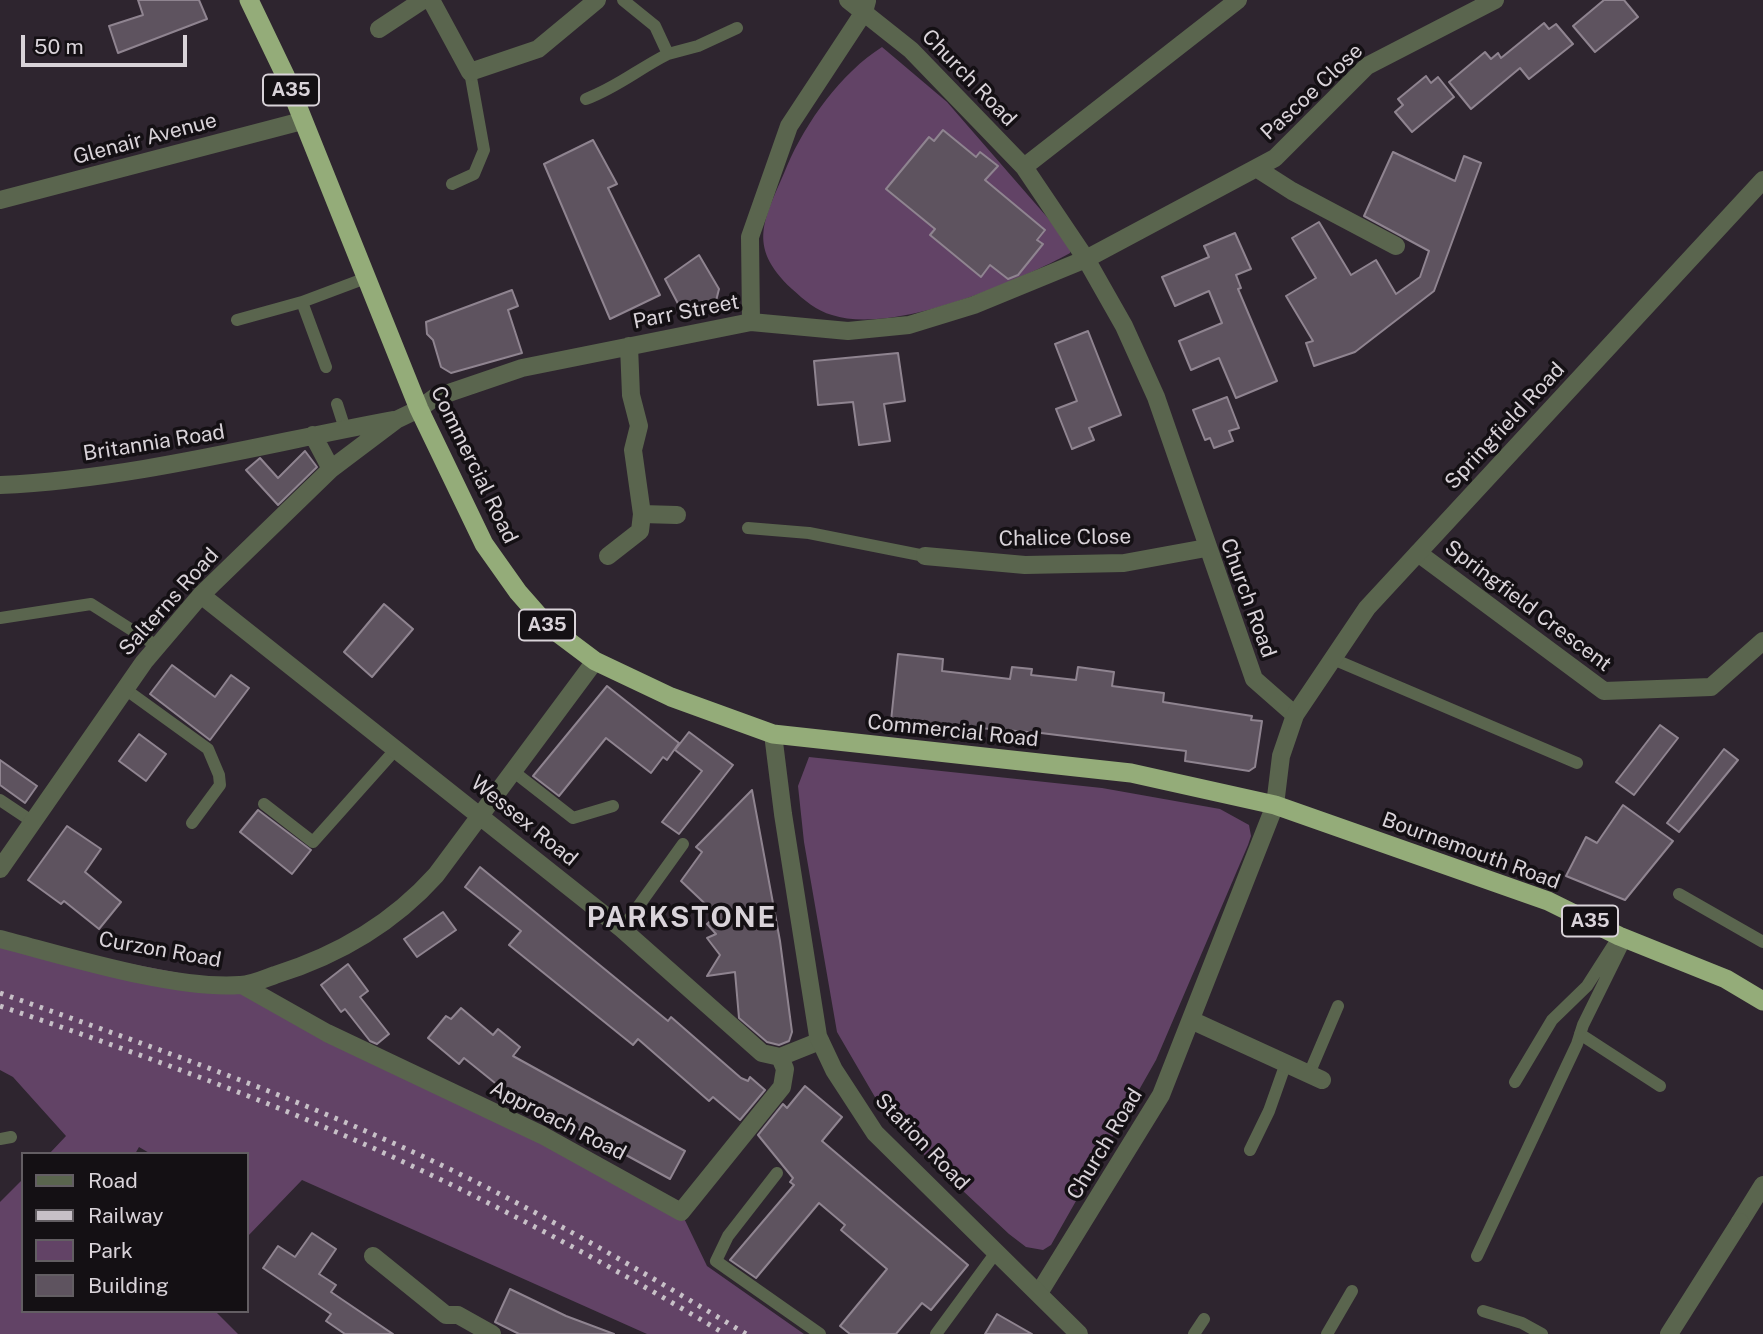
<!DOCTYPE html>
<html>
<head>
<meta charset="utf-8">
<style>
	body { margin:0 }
	#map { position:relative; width:1763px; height:1334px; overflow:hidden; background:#2e252f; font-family:"Public Sans",sans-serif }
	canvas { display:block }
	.legend { position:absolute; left:21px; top:1152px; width:228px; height:161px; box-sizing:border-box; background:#141014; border:2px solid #635e63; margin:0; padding:9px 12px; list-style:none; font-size:21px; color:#d9d3d9 }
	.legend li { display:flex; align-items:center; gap:14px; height:35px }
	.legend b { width:35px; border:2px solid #635e63 }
	.scale { position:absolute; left:21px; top:35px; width:166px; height:32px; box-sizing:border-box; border:4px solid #d9d3d9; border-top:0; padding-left:9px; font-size:21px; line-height:24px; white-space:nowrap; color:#d9d3d9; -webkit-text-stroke:5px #141014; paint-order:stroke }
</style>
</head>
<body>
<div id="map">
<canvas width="1763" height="1334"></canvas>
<ul class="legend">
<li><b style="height:9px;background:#5a654e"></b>Road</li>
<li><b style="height:9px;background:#c7c0c7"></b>Railway</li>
<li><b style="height:19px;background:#624366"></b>Park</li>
<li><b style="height:19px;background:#5e535f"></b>Building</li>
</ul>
<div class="scale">50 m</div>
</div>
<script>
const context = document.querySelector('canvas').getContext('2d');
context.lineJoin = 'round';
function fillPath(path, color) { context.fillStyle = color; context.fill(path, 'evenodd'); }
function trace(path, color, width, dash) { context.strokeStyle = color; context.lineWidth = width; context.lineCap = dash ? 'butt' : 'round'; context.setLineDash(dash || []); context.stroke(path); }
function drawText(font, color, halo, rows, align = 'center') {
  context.font = font + ' "Public Sans",sans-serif'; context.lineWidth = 7; context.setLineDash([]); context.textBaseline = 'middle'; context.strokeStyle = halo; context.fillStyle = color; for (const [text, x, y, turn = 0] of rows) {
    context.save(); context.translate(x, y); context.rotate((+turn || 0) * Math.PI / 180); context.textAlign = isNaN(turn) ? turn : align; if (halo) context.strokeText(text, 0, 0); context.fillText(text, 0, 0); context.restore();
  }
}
fillPath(new Path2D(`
	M 882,47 L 947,102 L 1067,240 L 1071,249 L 1070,253 C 1015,283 893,335 832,315 C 817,311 804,300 792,289 C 745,245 765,219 787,166 C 806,122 841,73 882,47 Z
	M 809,757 L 1102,788 L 1220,809 L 1249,825 L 1251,836 L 1248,845 L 1156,1060 L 1051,1245 L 1043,1250 L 1026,1247 L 1009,1234 L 900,1132 L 879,1104 L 837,1032 L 804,842 L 798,786 Z
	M 0,939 L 242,985 L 681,1212 L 707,1266 L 804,1334 L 647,1334 L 302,1180 L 247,1237 L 247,1154 L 151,1154 L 139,1147 L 135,1154 L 49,1154 L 66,1136 L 13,1077 L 0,1070 Z
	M 23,1179 L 23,1311 L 215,1311 L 238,1334 L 0,1334 L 0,1202 Z`), '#624366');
const building = new Path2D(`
	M 138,0 L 199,0 L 207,19 L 118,53 L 109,26 L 143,15 Z
	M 1604,0 L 1624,0 L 1638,17 L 1595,52 L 1573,26 Z
	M 1544,23 L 1549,29 L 1556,24 L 1573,44 L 1529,79 L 1520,68 L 1471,109 L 1449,82 L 1485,52 L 1491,59 L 1498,53 L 1501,58 Z
	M 1426,76 L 1431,83 L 1438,77 L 1454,97 L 1412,132 L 1395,112 L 1403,105 L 1398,99 Z
	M 943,130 L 976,157 L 980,152 L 998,166 L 985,180 L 1045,230 L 1037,240 L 1043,244 L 1018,275 L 1008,279 L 990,265 L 981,277 L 930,235 L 935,229 L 886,189 L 929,137 L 934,141 Z
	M 593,140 L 617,184 L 608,188 L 660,295 L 610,319 L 544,164 Z
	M 1393,152 L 1455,181 L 1464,156 L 1481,163 L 1434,291 L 1355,352 L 1314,366 L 1306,343 L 1313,341 L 1286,296 L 1316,278 L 1292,238 L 1319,222 L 1351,275 L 1376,260 L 1396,294 L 1420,277 L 1429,251 L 1364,216 Z
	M 1235,233 L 1251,269 L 1236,275 L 1241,288 L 1238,289 L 1277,381 L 1236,398 L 1219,358 L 1191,370 L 1179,341 L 1222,323 L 1209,291 L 1175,306 L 1162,277 L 1209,257 L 1204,246 Z
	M 699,255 L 719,289 L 715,305 L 699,315 L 685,317 L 665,279 Z
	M 512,290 L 518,306 L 508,310 L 522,353 L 451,373 L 441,367 L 433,340 L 427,334 L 426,322 Z
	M 1088,331 L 1121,415 L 1089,428 L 1094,440 L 1072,449 L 1056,409 L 1077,401 L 1055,344 Z
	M 898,353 L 905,401 L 884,404 L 890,441 L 859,445 L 853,402 L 818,405 L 814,361 Z
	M 1227,397 L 1239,428 L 1229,431 L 1233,441 L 1214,448 L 1210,438 L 1205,440 L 1193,410 Z
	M 305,451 L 317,467 L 278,505 L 246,470 L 260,458 L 278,478 Z
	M 384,604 L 413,629 L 372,677 L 344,652 Z
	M 898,654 L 943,659 L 942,671 L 1010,679 L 1012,667 L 1032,669 L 1031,675 L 1076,680 L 1078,667 L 1114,672 L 1112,686 L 1164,693 L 1163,702 L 1252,716 L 1251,720 L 1262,721 L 1255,767 L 1249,771 L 1185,761 L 1186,751 L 1041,733 L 891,721 Z
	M 172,665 L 215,697 L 231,675 L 249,688 L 210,740 L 150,694 Z
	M 607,686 L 679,743 L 667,760 L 663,757 L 651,773 L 606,738 L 559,796 L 533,776 Z
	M 1660,725 L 1678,738 L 1634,795 L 1616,782 Z
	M 689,732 L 733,765 L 679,834 L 662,822 L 702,771 L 675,750 Z
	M 139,734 L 166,754 L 146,781 L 119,761 Z
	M 1724,749 L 1738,760 L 1679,832 L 1667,823 Z
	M 0,760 L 37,786 L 25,803 L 0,785 Z
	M 752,790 L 780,941 L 792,1032 L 789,1041 L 779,1045 L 767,1042 L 739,1018 L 735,972 L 707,976 L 720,955 L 707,938 L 716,934 L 707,924 L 717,915 L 681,881 L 702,852 L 696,847 Z
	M 1623,805 L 1673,841 L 1625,900 L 1566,876 L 1586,837 L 1597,843 Z
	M 258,810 L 311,850 L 292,874 L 240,832 Z
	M 67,826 L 101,849 L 85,872 L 121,902 L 99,929 L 64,901 L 61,904 L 28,880 Z
	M 480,867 L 668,1021 L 671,1017 L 741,1078 L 748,1081 L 750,1077 L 765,1090 L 740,1120 L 713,1097 L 709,1101 L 638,1039 L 633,1045 L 509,945 L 521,931 L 465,887 Z
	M 443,912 L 456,930 L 417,957 L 404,939 Z
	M 348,964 L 368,991 L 360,997 L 389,1034 L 377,1044 L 370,1041 L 345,1009 L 341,1012 L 321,985 Z
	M 461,1008 L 493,1035 L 498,1029 L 520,1047 L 513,1056 L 685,1151 L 670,1179 L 569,1124 L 566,1130 L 502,1096 L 505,1091 L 464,1058 L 459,1064 L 428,1038 L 446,1016 L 451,1019 Z
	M 805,1086 L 842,1117 L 822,1141 L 968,1265 L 931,1310 L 922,1303 L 896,1334 L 850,1334 L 840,1326 L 887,1269 L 841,1230 L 845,1225 L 819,1203 L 756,1278 L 730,1260 L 794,1185 L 790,1182 L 793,1178 L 758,1135 L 783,1104 L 787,1108 Z
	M 312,1233 L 336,1249 L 319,1274 L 336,1285 L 331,1292 L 393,1334 L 345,1334 L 326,1321 L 331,1314 L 263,1268 L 278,1246 L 295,1257 Z
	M 510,1289 L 566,1316 L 614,1334 L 519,1334 L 495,1322 Z
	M 997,1314 L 1032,1334 L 985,1334 Z`);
fillPath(building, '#5e535f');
trace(building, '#8f8490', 2);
trace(new Path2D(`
	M 623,0 L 655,26 L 668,54 L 698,46 L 737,28
	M 586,99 C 618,87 638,69 668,54
	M 452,184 L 474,174 L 484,150 L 470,72
	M 237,320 L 302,302
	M 326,367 L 302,302 L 366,278
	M 337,404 L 345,429
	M 748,528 L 809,533 L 925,556
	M 0,618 L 91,604 L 157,646
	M 1333,659 L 1577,763
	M 125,689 L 208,749 L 219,775 L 220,785 L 192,823
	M 514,772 L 573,818 L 613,806
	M 0,800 L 33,822
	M 264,804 L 313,842 L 396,749
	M 1679,894 L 1763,942
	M 622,929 L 683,844
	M 1580,1034 L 1660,1086
	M 1309,1074 L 1338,1006
	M 1515,1082 L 1552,1020 L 1587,986 L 1619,936
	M 0,1139 L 11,1137
	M 1250,1150 L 1269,1111 L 1286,1063
	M 777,1173 L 728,1236 L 716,1261 L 820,1334
	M 1477,1256 L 1577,1044 L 1583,1025 L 1626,938
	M 1483,1311 L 1522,1323 L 1542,1334
	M 936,1334 L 997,1251
	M 1194,1334 L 1204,1319
	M 1327,1334 L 1352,1291`), '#5a654e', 12);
trace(new Path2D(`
	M 1740,1222 L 1763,1185`), '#5a654e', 18);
trace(new Path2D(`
	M 431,0 L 470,72 L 538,49 L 597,0
	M 848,0 L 911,50 L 1024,167 L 1086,259 L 1124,326 L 1156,397 L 1254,679 L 1295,715
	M 379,29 L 423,0
	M 1024,167 L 1238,0
	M 1256,168 L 1292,191 L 1396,246
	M 0,200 L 302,121
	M 751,322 L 750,237 L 789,126 L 864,12 L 867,1
	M 629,346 L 631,395 L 639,426 L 633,450 L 642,514 L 677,515
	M 313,435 L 331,469
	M 0,485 C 133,479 263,444 393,420
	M 1418,553 L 1604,691 L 1711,687 L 1763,641
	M 608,556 L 640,531 L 642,514
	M 925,556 L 1025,565 L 1124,563 L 1206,548
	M 201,595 L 622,929 L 762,1053 L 780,1057 L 820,1041
	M 0,869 L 144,662 L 201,595 L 331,469 L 396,420 L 419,409 L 434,398 L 522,368 L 751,322 L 848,331 L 909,325 L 974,305 L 1086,259 L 1275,158 L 1367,66 L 1495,0
	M 0,939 C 66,956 174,990 240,985 C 251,985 264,979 275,975 C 336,956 393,923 436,875 L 595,661
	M 242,985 L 327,1033 L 542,1135 L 681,1212 L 782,1087 L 785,1069 L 780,1057
	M 1191,1020 L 1322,1080
	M 373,1256 L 446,1315 L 458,1315 L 492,1334
	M 1039,1293 L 1161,1095 L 1275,805
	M 1669,1334 L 1740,1222`), '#5a654e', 18);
trace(new Path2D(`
	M 773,734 L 783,814 L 818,1036 L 834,1070 L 875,1133 L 1079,1334
	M 1275,805 L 1281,756 L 1295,715 L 1367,608 L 1763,180`), '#5a654e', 18);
trace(new Path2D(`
	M 249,0 L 285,75 L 419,409 L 484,544 L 518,592 L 547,625 L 595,661 L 671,697 L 773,734 L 1131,773 L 1275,805 L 1548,901 L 1619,936 L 1726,979 L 1763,1001`), '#94ac79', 19);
trace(new Path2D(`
	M 0,993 C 127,1038 254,1082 377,1136 C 505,1191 627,1262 746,1334
	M 0,1006 C 126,1049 251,1094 373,1148 C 493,1202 612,1266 725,1334`), '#c7c0c7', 5, [3.5, 7]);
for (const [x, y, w] of [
	[291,90,56],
	[547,625,56],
	[1590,921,56]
]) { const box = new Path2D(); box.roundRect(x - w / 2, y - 15.5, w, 31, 5); context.fillStyle = '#141014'; context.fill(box); trace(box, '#d9d3d9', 2); }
drawText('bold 19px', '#d9d3d9', null, [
	["A35",291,90],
	["A35",547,625],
	["A35",1590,921]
]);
drawText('21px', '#d9d3d9', '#141014', [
	["Church Road",969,78,46],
	["Pascoe Close",1312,92,-43],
	["Glenair Avenue",145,139,-15],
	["Parr Street",686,312,-11],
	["Springfield Road",1505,426,-47],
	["Britannia Road",154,443,-9],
	["Commercial Road",474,465,64],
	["Chalice Close",1065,538,-1],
	["Church Road",1248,598,70],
	["Salterns Road",169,602,-48],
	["Springfield Crescent",1528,606,37],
	["Commercial Road",953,731,6],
	["Wessex Road",524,821,39],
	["Bournemouth Road",1471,851,20],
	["Curzon Road",160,950,10],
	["Approach Road",558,1121,27],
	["Station Road",922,1142,46],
	["Church Road",1105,1144,-59]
]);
context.letterSpacing = '2px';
drawText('bold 28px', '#d9d3d9', '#141014', [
	["PARKSTONE",682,918]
]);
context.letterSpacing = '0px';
</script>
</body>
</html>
